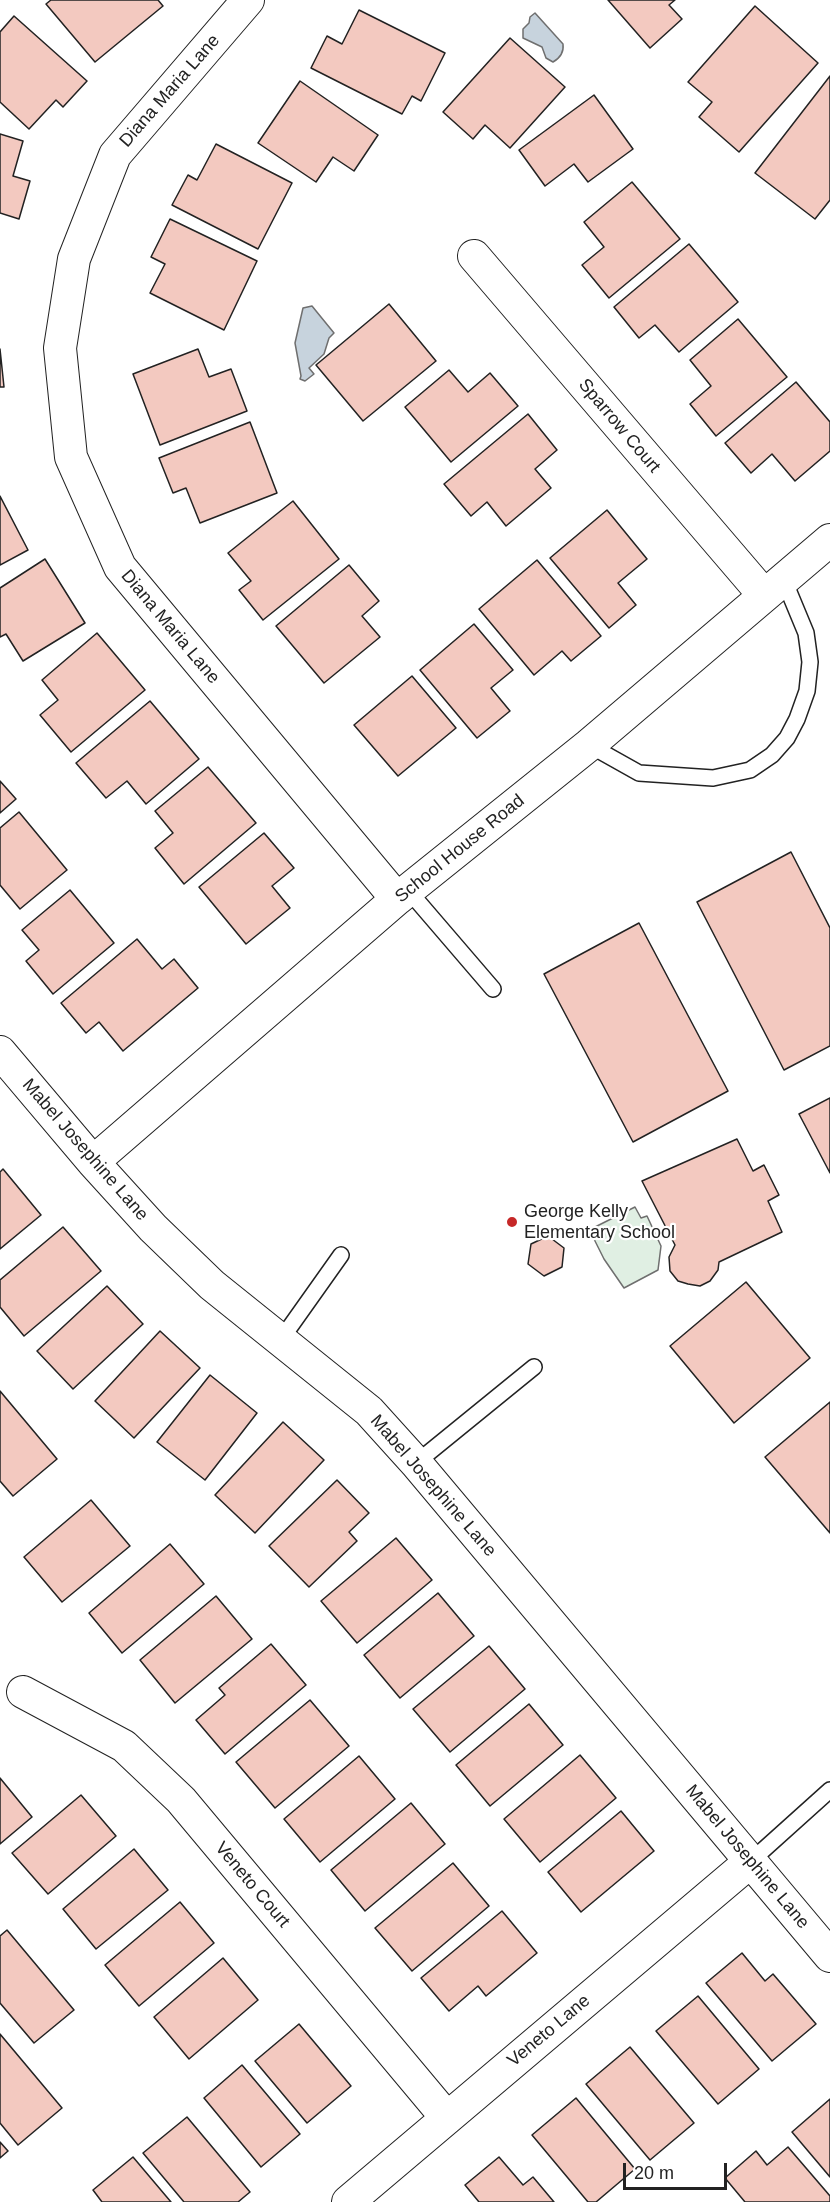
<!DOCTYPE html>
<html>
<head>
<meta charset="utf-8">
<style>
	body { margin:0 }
	#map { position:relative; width:830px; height:2202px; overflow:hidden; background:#fff; font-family:Helvetica,sans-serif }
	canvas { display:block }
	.scale { position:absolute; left:623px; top:2163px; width:104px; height:27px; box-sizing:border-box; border:3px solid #222; border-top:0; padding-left:8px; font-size:18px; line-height:21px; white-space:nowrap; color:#222; -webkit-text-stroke:4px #fff; paint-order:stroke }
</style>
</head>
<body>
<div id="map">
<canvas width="830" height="2202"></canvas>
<div class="scale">20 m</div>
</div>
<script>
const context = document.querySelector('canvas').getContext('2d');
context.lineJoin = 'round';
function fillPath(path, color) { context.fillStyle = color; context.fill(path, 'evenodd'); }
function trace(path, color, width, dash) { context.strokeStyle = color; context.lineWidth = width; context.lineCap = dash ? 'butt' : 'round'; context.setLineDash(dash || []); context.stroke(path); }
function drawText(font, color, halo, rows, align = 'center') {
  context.font = font + ' Helvetica,sans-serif'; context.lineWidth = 4.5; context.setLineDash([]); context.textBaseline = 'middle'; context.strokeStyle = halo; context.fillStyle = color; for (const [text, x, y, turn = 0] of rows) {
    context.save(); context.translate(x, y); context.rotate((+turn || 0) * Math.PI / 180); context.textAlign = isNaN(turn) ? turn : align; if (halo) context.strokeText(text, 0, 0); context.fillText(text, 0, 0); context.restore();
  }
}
const green = new Path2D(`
	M 635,1207 L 641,1218 L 647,1216 L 661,1246 L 658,1270 L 624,1288 L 604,1259 L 592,1235 L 595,1227 Z`);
fillPath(green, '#e0efe3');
trace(green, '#6f6f6f', 1.5);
const water = new Path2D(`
	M 535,13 L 563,44 C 564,52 560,58 553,62 L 546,58 L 542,47 L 523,38 L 523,29 L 529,23 L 530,17 Z
	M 312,306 L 334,333 L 329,338 L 324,354 L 309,368 L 314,374 L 305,381 L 300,379 L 301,376 L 295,343 L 303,308 Z`);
fillPath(water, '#c7d3dd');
trace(water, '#6f6f6f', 1.5);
const building = new Path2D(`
	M 51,0 L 158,0 L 163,6 L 95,62 L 46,4 Z
	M 608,0 L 675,0 L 669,5 L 682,19 L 650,48 Z
	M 755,6 L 818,63 L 739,152 L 699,117 L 712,102 L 688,82 Z
	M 359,10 L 445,53 L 421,101 L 412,96 L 402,114 L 311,68 L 327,36 L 342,44 Z
	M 14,16 L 87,81 L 63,107 L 56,100 L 29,129 L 0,102 L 0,32 Z
	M 510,38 L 565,87 L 510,148 L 485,125 L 473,139 L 443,112 Z
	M 830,76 L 830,200 L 815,219 L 755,173 Z
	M 300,81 L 378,135 L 354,171 L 333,157 L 316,182 L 258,143 Z
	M 594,95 L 633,149 L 588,182 L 574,164 L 545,186 L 519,150 Z
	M 0,134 L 23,141 L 13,176 L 30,181 L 19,219 L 0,213 Z
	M 216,144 L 292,183 L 258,249 L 172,205 L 188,175 L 197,180 Z
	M 632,182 L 680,239 L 609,298 L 582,265 L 604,247 L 584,222 Z
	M 170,219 L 257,261 L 224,330 L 150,293 L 165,264 L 151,257 Z
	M 689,244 L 738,302 L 679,352 L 655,325 L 639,338 L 614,307 Z
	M 389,304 L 436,361 L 363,421 L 316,365 Z
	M 738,319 L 787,377 L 716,436 L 690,404 L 711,386 L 690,360 Z
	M 0,349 L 4,387 L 0,387 Z
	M 198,349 L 209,377 L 231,369 L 247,411 L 160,445 L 133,374 Z
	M 449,370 L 468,392 L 490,373 L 518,406 L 451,462 L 405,407 Z
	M 796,382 L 830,422 L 830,451 L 795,481 L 772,454 L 751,473 L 725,443 Z
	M 528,414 L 557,450 L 535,469 L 551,488 L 506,526 L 487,502 L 471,516 L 444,484 Z
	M 250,422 L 277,493 L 200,523 L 186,488 L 173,493 L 159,458 Z
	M 0,496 L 28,550 L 0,565 Z
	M 293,501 L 339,559 L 263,620 L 239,590 L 251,581 L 228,553 Z
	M 607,510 L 647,559 L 618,583 L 636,605 L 609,628 L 550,558 Z
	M 45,559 L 85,623 L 23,661 L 6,634 L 0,637 L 0,588 Z
	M 537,560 L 601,636 L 571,661 L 562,651 L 534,675 L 479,609 Z
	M 349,565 L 379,601 L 362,616 L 380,637 L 324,683 L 276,626 Z
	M 474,624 L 513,670 L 491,688 L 510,711 L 477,738 L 420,670 Z
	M 97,633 L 145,690 L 71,752 L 40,715 L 58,700 L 42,680 Z
	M 412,676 L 456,728 L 398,776 L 354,725 Z
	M 150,701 L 199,759 L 146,804 L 127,781 L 106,798 L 76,763 Z
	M 208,767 L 256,823 L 184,884 L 155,848 L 173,833 L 155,811 Z
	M 0,781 L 16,799 L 0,813 Z
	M 19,812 L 67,870 L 20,909 L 0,885 L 0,828 Z
	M 264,833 L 294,868 L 272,886 L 290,908 L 246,944 L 199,887 Z
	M 791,852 L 830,928 L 830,1046 L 784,1070 L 697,902 Z
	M 70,890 L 114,943 L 53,994 L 26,961 L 39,950 L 22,930 Z
	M 639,923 L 728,1091 L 633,1142 L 544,974 Z
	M 137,939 L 162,969 L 174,959 L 198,988 L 123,1051 L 99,1022 L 86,1033 L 61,1003 Z
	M 830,1098 L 830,1173 L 799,1114 Z
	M 737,1139 L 753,1171 L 764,1165 L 779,1195 L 768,1201 L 782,1232 L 719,1262 L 718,1270 L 710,1281 L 700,1286 L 688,1284 L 678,1281 L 670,1271 L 669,1257 L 675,1245 L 642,1181 Z
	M 3,1169 L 41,1215 L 0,1249 L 0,1172 Z
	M 63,1227 L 101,1271 L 24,1336 L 0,1307 L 0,1280 Z
	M 548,1236 L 564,1248 L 562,1267 L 544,1276 L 528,1264 L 531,1244 Z
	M 746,1282 L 810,1358 L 734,1423 L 670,1346 Z
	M 107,1286 L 143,1324 L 73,1389 L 37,1351 Z
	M 160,1331 L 200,1368 L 134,1438 L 95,1401 Z
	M 210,1375 L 257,1413 L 205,1480 L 157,1442 Z
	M 0,1391 L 57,1459 L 13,1496 L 0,1481 Z
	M 830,1402 L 830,1533 L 765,1457 Z
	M 283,1422 L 324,1460 L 255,1533 L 215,1495 Z
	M 337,1480 L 369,1513 L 349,1532 L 357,1541 L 309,1587 L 269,1546 Z
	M 91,1500 L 130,1546 L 62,1602 L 24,1557 Z
	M 396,1538 L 432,1580 L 357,1643 L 321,1601 Z
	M 170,1544 L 204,1584 L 122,1653 L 89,1613 Z
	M 438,1593 L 474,1636 L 400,1698 L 364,1655 Z
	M 216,1596 L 252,1639 L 175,1703 L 140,1660 Z
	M 271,1644 L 306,1685 L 225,1754 L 196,1720 L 225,1695 L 219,1688 Z
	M 489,1646 L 525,1689 L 450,1752 L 413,1709 Z
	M 310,1700 L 349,1746 L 275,1808 L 236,1762 Z
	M 529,1704 L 563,1745 L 490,1806 L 456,1765 Z
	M 580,1755 L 616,1798 L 540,1862 L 504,1819 Z
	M 359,1756 L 395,1799 L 320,1862 L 284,1819 Z
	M 0,1778 L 32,1817 L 0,1844 Z
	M 81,1795 L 116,1836 L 48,1894 L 12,1853 Z
	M 411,1803 L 445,1844 L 365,1911 L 331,1870 Z
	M 621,1811 L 654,1851 L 581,1912 L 548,1872 Z
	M 134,1849 L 168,1890 L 96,1949 L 63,1909 Z
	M 453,1863 L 489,1906 L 412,1971 L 375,1928 Z
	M 180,1902 L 214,1943 L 139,2006 L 105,1965 Z
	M 502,1911 L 537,1953 L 486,1996 L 478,1986 L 449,2011 L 421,1978 Z
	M 7,1930 L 74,2010 L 34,2043 L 0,2003 L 0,1936 Z
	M 742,1953 L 765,1981 L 773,1974 L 816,2024 L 772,2061 L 706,1983 Z
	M 223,1958 L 258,2000 L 189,2059 L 154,2017 Z
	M 698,1996 L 759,2069 L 718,2104 L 656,2031 Z
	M 299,2024 L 351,2086 L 307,2123 L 255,2061 Z
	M 0,2034 L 62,2108 L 18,2145 L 0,2123 Z
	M 630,2047 L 694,2123 L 650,2160 L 586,2084 Z
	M 242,2065 L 300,2134 L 261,2167 L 204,2098 Z
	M 576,2098 L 635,2169 L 596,2202 L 588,2202 L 532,2135 Z
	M 830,2099 L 830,2177 L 792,2132 Z
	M 187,2117 L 250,2192 L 238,2202 L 184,2202 L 143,2153 Z
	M 0,2142 L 8,2151 L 0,2158 Z
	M 788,2147 L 830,2196 L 830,2202 L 745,2202 L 725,2178 L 756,2151 L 767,2165 Z
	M 133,2157 L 171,2202 L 102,2202 L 93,2190 Z
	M 499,2157 L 523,2185 L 533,2177 L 554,2202 L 479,2202 L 465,2185 Z`);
fillPath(building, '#f3c9c0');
trace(building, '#222', 1.5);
const lane = new Path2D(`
	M 589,745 L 639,773 L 713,778 L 750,770 L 772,755 L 787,738 L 797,719 L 807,691 L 810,662 L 806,633 L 784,580
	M 408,890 L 493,989
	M 280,1341 L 341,1255
	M 416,1463 L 534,1367
	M 751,1861 L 830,1790`);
const street = new Path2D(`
	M 248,0 L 115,155 L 74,259 L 60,348 L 71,457 L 120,567 L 397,899
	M 474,256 L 764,595
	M 0,1052 L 93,1162 L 153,1228 L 212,1285 L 369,1411 L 416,1463 L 830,1956
	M 93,1162 L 397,899 L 589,745 L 830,540
	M 23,1692 L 124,1746 L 181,1800 L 447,2118
	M 348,2202 L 751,1861`);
trace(lane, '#222', 18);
trace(street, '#222', 34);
trace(lane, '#fff', 15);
trace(street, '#fff', 32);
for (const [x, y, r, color] of [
	[512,1222,6,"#c62828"]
]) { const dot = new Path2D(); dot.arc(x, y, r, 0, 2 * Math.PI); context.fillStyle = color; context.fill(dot); trace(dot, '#fff', 2); }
drawText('18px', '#222', '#fff', [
	["Diana Maria Lane",170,91,-49],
	["Sparrow Court",619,426,50],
	["Diana Maria Lane",170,627,50],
	["School House Road",460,849,-39],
	["Mabel Josephine Lane",85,1150,49],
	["Mabel Josephine Lane",433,1486,49],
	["Mabel Josephine Lane",747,1857,50],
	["Veneto Court",252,1885,50],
	["Veneto Lane",549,2031,-40]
]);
drawText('18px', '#222', '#fff', [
	["George Kelly",524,1212],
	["Elementary School",524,1233]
], 'left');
</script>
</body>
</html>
